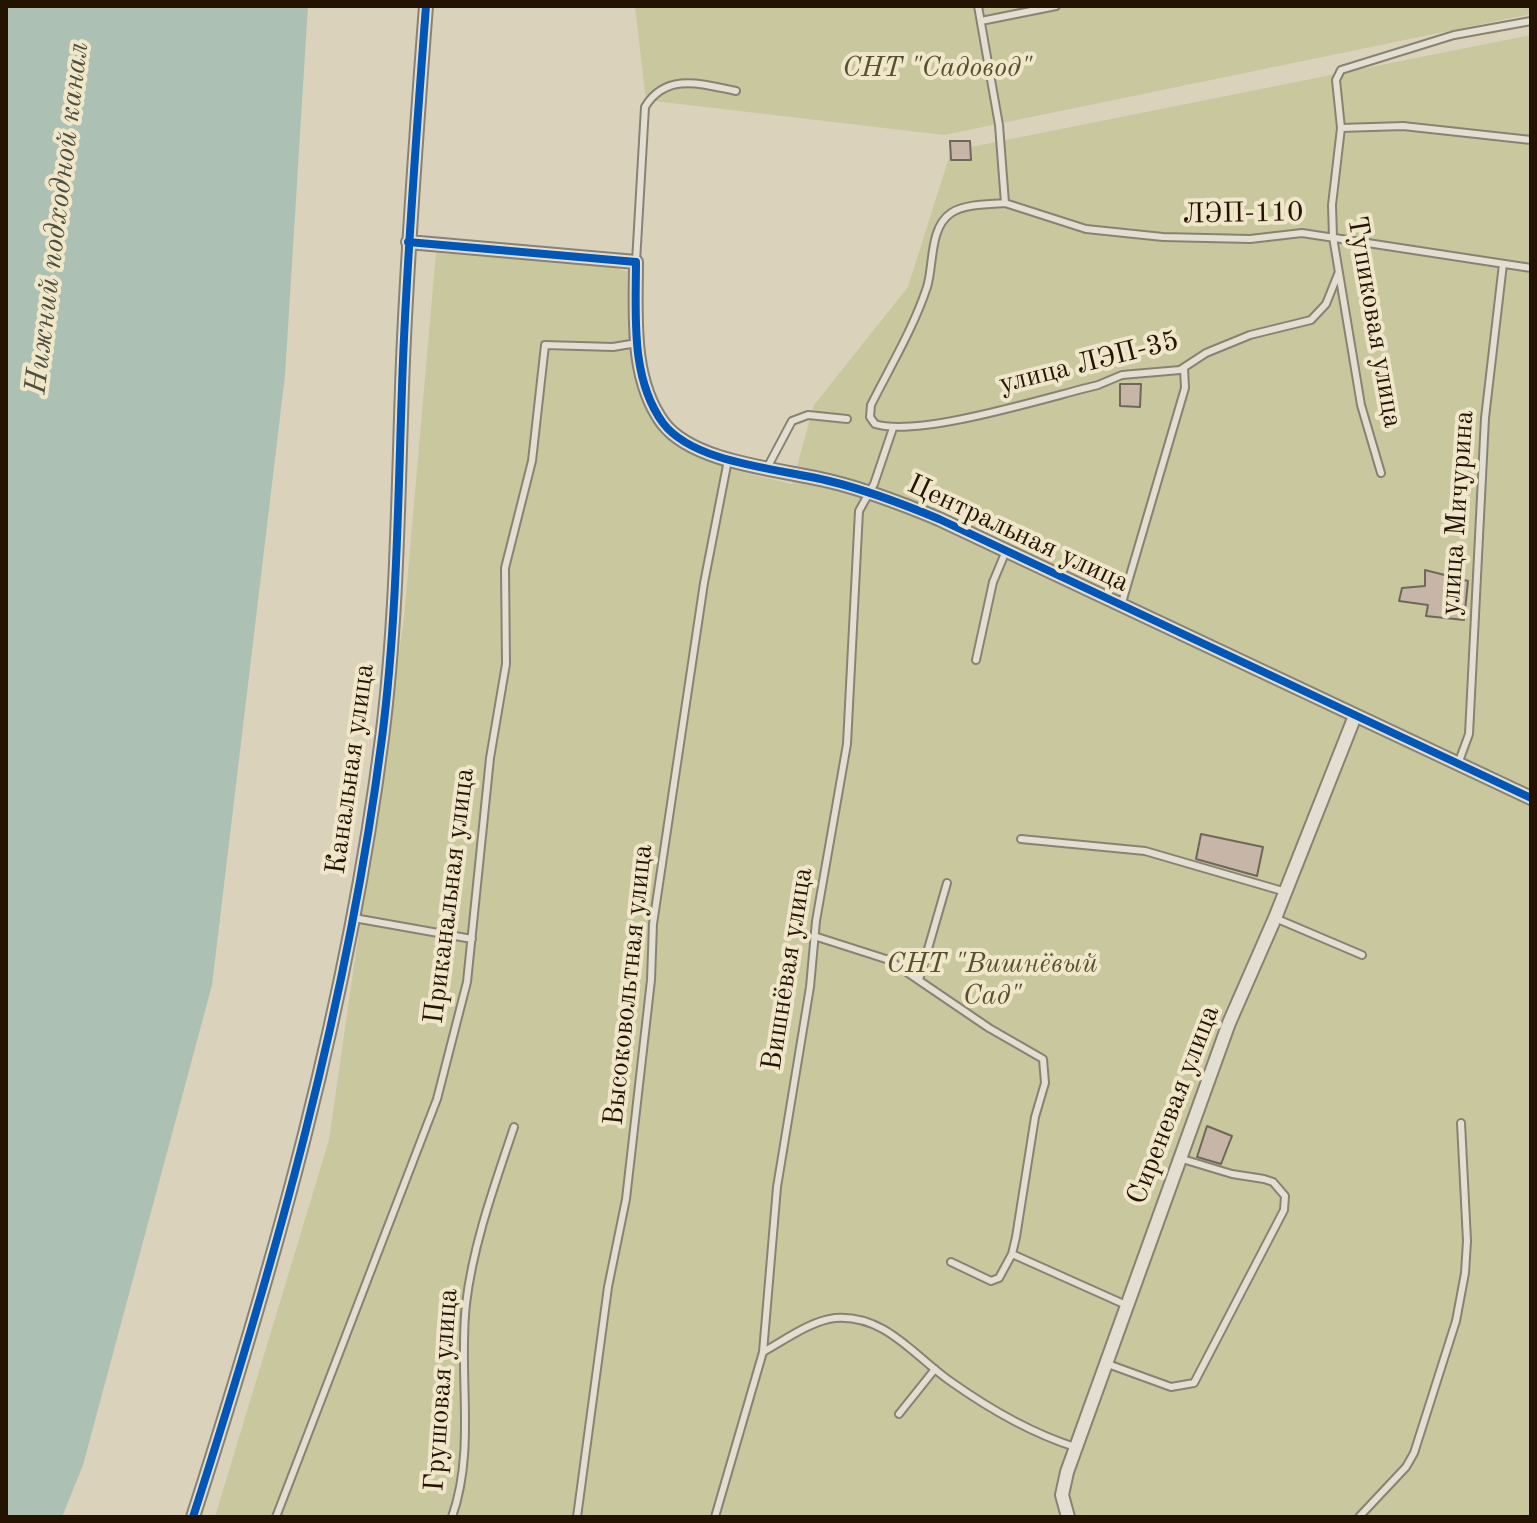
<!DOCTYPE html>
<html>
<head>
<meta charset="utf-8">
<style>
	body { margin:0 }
	#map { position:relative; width:1537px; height:1523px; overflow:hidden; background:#dad2ba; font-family:"Old Standard TT",serif }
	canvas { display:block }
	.frame { position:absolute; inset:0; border:8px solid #241300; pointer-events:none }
</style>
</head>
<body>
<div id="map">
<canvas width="1537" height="1523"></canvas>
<div class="frame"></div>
</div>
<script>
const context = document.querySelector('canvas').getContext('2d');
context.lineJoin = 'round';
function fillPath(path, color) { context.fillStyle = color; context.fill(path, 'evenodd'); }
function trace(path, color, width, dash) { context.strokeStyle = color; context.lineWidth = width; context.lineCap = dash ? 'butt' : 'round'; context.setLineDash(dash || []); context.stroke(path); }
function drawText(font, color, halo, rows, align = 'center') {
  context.font = font + ' "Old Standard TT",serif'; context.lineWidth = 8; context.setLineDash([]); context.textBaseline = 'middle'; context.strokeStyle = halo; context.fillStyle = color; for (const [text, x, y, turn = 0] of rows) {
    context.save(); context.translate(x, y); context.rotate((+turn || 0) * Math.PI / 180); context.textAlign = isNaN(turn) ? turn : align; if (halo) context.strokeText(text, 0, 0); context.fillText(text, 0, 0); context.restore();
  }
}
fillPath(new Path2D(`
	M 635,6 L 1531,6 L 1531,14 L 944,135 L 646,100 Z
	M 1531,35 L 1531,1517 L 215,1517 L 329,1140 L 404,618 L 436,253 L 598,262 L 640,276 L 643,373 L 663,430 L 729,469 L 792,484 L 814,405 L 908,287 L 951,151 Z`), '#c8c79e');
fillPath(new Path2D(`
	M 6,6 L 308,6 L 285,375 L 212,985 L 83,1465 L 62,1517 L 6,1517 Z`), '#acc0b4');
const building = new Path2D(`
	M 950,141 L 970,141 L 971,160 L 951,160 Z
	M 1120,384 L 1141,384 L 1140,407 L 1120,406 Z
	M 1425,570 L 1468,581 L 1464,620 L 1426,616 L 1428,605 L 1399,601 L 1402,588 L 1425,586 Z
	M 1201,834 L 1263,847 L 1257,876 L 1196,859 Z
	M 1207,1126 L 1232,1136 L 1221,1164 L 1197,1157 Z`);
fillPath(building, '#c7b5a7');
trace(building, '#6f685a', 2);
const service = new Path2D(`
	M 978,6 L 999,125 L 1005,203 C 990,204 964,204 951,213 C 929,228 934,265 927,287 C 914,327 890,367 871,405 L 870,417 L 875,424 C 919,438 1048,397 1098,385 L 1122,375 L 1180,370 L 1206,353 L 1250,335 L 1311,320 L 1326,304 L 1338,274
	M 981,21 L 1056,6
	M 1341,128 L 1336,80 L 1341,70 L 1454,35 L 1531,21
	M 1005,203 L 1086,229 L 1163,237 L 1250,239 L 1302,233 L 1531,268
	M 636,262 L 645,107 C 666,72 702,84 736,91
	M 767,468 L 792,421 L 808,415 L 847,419
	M 1381,473 L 1361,405 L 1333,237 L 1332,205 L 1341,128 L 1403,126 L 1531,140
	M 1121,606 L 1185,388 L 1184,368
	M 976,660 L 993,582 L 1006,551
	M 1458,764 L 1469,734 L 1485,418 L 1503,264
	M 1021,839 L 1145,851 L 1286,892
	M 354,918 L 472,939
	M 1275,918 L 1362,955
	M 814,936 L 889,960 L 989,1028 L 1043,1059 L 1045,1083 L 1035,1117 L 1016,1237 L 1012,1254 L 999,1278 L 991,1281 L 951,1262
	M 919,980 L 947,883
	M 1012,1254 L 1126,1305
	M 763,1352 C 785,1340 810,1321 835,1318 C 885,1314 914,1356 950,1381 C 988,1408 1031,1433 1075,1447
	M 1105,1363 L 1171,1387 L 1194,1383 L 1284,1210 L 1285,1196 L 1273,1182 L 1264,1179 L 1232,1174 L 1179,1158
	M 899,1414 L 935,1369
	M 276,1517 L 437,1099 L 467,982 L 490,758 L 506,664 L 505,568 L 532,461 L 545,345 L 613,347 L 637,343
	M 452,1517 C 476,1449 458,1375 466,1304 C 473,1244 495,1184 514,1127
	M 577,1517 L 608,1287 L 626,1199 L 651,980 L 653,924 L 704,583 L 728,460
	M 715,1517 L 763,1352 L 777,1187 L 810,987 L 816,921 L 847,744 L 859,511 L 874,484 L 893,428
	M 1359,1517 L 1406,1467 L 1414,1453 L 1456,1321 L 1465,1273 L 1467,1241 L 1461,1123`);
const minor = new Path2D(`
	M 408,242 L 636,262 C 636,314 630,378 663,423 C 694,464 782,469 829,481 C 867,490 903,504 939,519 L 1531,798
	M 193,1517 C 275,1262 348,1004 382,738 C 398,613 398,486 403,360 C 408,242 417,124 426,6
	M 1068,1517 L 1062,1495 L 1067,1472 L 1229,1023 L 1275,918 L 1355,716`);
trace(service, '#898273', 10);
trace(minor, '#898273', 16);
trace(service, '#e2ded2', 6);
trace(minor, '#e2ded2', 12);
trace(new Path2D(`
	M 408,242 L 636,262 C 636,314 630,378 663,423 C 694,464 782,469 829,481 C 867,490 903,504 939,519 L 1531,798
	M 193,1517 C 275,1262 348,1004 382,738 C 398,613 398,486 403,360 C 408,242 417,124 426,6`), '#0057b8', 8);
drawText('italic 28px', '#584f30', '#f0e6c9', [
	["СНТ \"Садовод\"",937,69],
	["СНТ \"Вишнёвый",992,965],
	["Сад\"",992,997]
]);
drawText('28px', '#241300', '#f0e6c9', [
	["ЛЭП-110",1243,214,-1],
	["Тупиковая улица",1374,322,80],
	["улица ЛЭП-35",1089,363,-14],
	["улица Мичурина",1458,513,-86],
	["Центральная улица",1018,534,25],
	["Канальная улица",351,769,-82],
	["Приканальная улица",450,896,-83],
	["Вишнёвая улица",788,969,-81],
	["Высоковольтная улица",629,985,-84],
	["Сиреневая улица",1174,1105,-69],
	["Грушовая улица",442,1390,-86]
]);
drawText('italic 30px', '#4d4d3e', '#f0e6c9', [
	["Нижний подходной канал",58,218,-83]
]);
</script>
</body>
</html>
